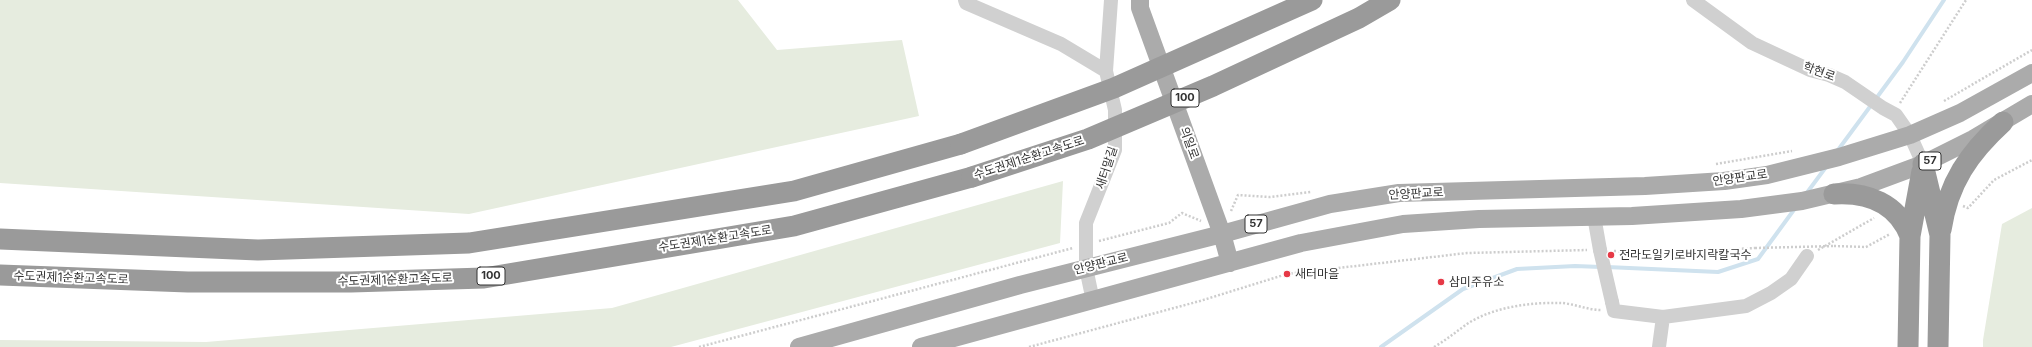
<!DOCTYPE html>
<html>
<head>
<meta charset="utf-8">
<style>
	body { margin:0 }
	canvas { display:block; background:#fff }
</style>
</head>
<body>
<canvas width="2032" height="347"></canvas>
<script>
const context = document.querySelector('canvas').getContext('2d');
context.lineJoin = 'round';
function fillPath(path, color) { context.fillStyle = color; context.fill(path, 'evenodd'); }
function trace(path, color, width, dash) { context.strokeStyle = color; context.lineWidth = width; context.lineCap = dash ? 'butt' : 'round'; context.setLineDash(dash || []); context.stroke(path); }
function drawText(font, color, halo, rows, align = 'center') {
  context.font = font + ' Inter,"Noto Sans KR",sans-serif'; context.lineWidth = 4; context.setLineDash([]); context.textBaseline = 'middle'; context.strokeStyle = halo; context.fillStyle = color; for (const [text, x, y, turn = 0] of rows) {
    context.save(); context.translate(x, y); context.rotate((+turn || 0) * Math.PI / 180); context.textAlign = isNaN(turn) ? turn : align; if (halo) context.strokeText(text, 0, 0); context.fillText(text, 0, 0); context.restore();
  }
}
fillPath(new Path2D(`
	M 0,0 L 738,0 L 777,50 L 902,40 L 919,116 L 469,214 L 0,183 Z
	M 1063,181 L 1060,243 L 671,347 L 0,347 L 0,340 L 206,342 L 612,308 Z
	M 2032,208 L 2032,347 L 1983,347 L 1983,340 L 2002,224 Z`), '#e6ecdf');
trace(new Path2D(`
	M 1838,150 L 1903,62 L 1944,0
	M 1806,194 L 1826,167
	M 1607,267 L 1718,272 L 1758,259 L 1796,207
	M 1381,347 L 1463,289 L 1517,269 L 1575,266 L 1601,267`), '#cfe2ee', 4);
trace(new Path2D(`
	M 1944,101 L 2032,50
	M 1900,103 L 1966,0
	M 1716,164 L 1792,151
	M 1963,206 L 1968,208 L 1994,180 L 2032,160
	M 1231,211 L 1238,195 L 1270,197 L 1311,192
	M 1099,241 L 1169,223 L 1182,213 L 1201,221
	M 1834,246 L 1866,247 L 1890,234
	M 1818,250 L 1874,218
	M 1614,251 L 1655,253 L 1755,248
	M 699,347 L 1073,248
	M 1029,347 L 1200,301 L 1287,274 L 1467,253 L 1587,250
	M 1434,347 C 1446,340 1456,332 1467,324 C 1493,307 1531,302 1562,303 C 1575,304 1588,310 1601,310`), '#cdcdcd', 2.5, [2, 2]);
trace(new Path2D(`
	M 965,0 L 966,3 L 1061,44 L 1106,71 L 1115,110 L 1115,150 L 1086,223 L 1086,268 L 1093,301
	M 1693,0 L 1752,43 L 1810,70 L 1829,75 L 1845,82 L 1883,108 L 1896,115 L 1910,135 L 1923,164
	M 1106,71 L 1111,0
	M 1594,216 L 1600,250
	M 1612,302 L 1614,311 L 1663,317 L 1746,306 L 1771,293 L 1791,279 L 1807,256
	M 1659,347 L 1663,317`), '#d0d0d0', 14);
trace(new Path2D(`
	M 1140,0 L 1140,8 L 1222,234 L 1230,263
	M 799,347 L 1020,285 L 1222,234 L 1330,204 L 1399,193 L 1645,186 L 1724,181 L 1767,175 L 1839,157 L 1910,135 L 1960,113 L 2032,73
	M 921,347 L 1301,243 L 1403,224 L 1479,219 L 1632,216 L 1741,209 L 1802,201 L 1861,187 L 1923,164 L 1973,139 L 2032,104`), '#ababab', 18);
trace(new Path2D(`
	M 1923,164 L 1940,235 L 1938,347
	M 1834,194 C 1867,192 1897,203 1910,236
	M 1941,230 C 1948,183 1969,153 2003,122
	M 0,239 L 258,250 L 469,243 L 794,191 L 961,144
	M 0,275 L 188,282 L 351,282 L 484,278 L 794,226 L 972,177
	M 1908,347 L 1910,236 L 1922,171`), '#9a9a9a', 21);
trace(new Path2D(`
	M 1755,248 L 1834,246`), '#cdcdcd', 2.5, [2, 2]);
trace(new Path2D(`
	M 1600,250 L 1612,302`), '#d0d0d0', 14);
trace(new Path2D(`
	M 961,144 L 1114,88 L 1312,0
	M 972,177 L 1088,139 L 1213,86 L 1359,18 L 1390,0`), '#9a9a9a', 21);
for (const [x, y, r, color] of [
	[1611,255,4,"#e63946"],
	[1287,274,4,"#e63946"],
	[1441,282,4,"#e63946"]
]) { const dot = new Path2D(); dot.arc(x, y, r, 0, 2 * Math.PI); context.fillStyle = color; context.fill(dot); trace(dot, '#fff', 1.5); }
for (const [x, y, w] of [
	[1185,98,28],
	[1930,161,22],
	[1256,224,22],
	[491,276,28]
]) { const box = new Path2D(); box.roundRect(x - w / 2, y - 9, w, 18, 3); context.fillStyle = '#fff'; context.fill(box); trace(box, '#333', 1); }
drawText('bold 11px', '#333', null, [
	["100",1185,98],
	["57",1930,161],
	["57",1256,224],
	["100",491,276]
]);
drawText('12px', '#333', '#fff', [
	["학현로",1819,72,20],
	["의일로",1189,143,70],
	["수도권제1순환고속도로",1029,158,-18],
	["새터말길",1107,168,-72],
	["안양판교로",1740,178,-8],
	["안양판교로",1416,194,-3],
	["수도권제1순환고속도로",715,239,-9],
	["안양판교로",1101,264,-14],
	["수도권제1순환고속도로",71,278,2],
	["수도권제1순환고속도로",395,280,-2]
]);
drawText('12px', '#333', '#fff', [
	["전라도일키로바지락칼국수",1619,255],
	["새터마을",1295,274],
	["삼미주유소",1449,282]
], 'left');
</script>
</body>
</html>
